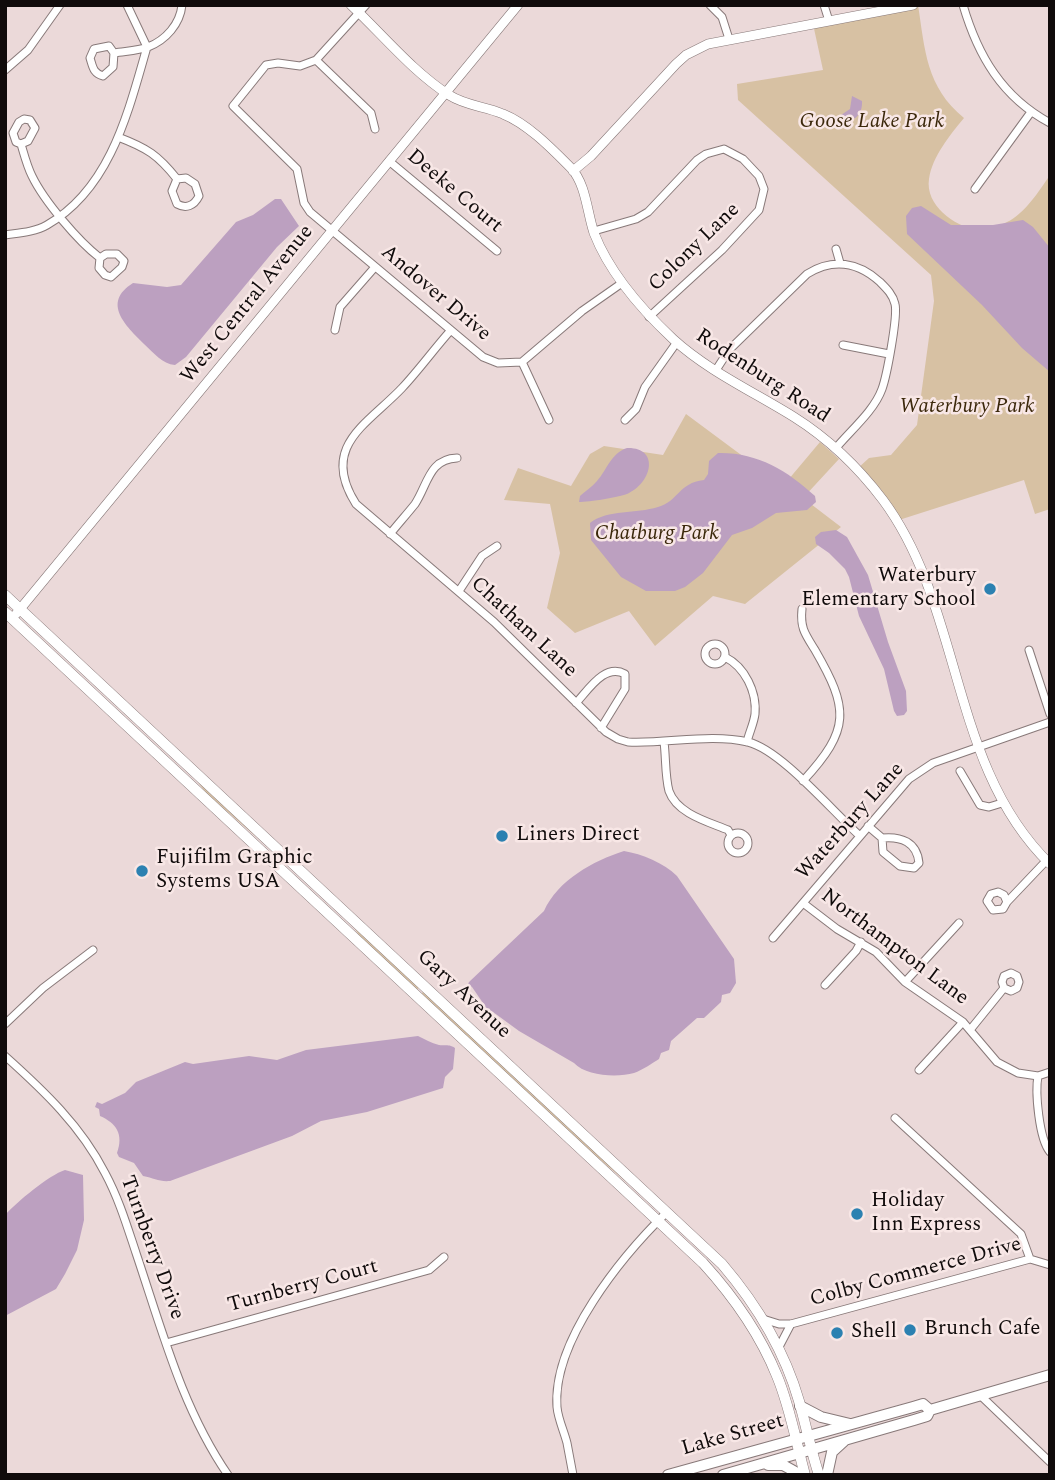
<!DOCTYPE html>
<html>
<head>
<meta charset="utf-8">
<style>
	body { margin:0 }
	#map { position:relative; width:1055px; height:1480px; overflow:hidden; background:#ebd9d9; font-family:Spectral,serif }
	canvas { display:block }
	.frame { position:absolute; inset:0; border:7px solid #100b0b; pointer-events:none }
</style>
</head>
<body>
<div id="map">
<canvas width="1055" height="1480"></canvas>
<div class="frame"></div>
</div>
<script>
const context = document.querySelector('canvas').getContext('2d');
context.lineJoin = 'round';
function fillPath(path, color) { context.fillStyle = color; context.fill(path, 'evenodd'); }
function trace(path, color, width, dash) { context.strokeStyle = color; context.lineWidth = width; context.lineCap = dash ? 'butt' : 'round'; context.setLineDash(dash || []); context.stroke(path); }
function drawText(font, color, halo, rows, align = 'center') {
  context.font = font + ' Spectral,serif'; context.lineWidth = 5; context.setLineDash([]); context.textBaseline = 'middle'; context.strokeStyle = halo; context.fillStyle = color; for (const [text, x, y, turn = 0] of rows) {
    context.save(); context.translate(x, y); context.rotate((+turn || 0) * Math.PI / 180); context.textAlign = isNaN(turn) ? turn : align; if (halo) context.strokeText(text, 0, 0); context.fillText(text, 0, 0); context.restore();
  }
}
fillPath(new Path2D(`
	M 913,5 L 918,5 C 925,50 926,87 964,118 C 950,135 932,157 929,179 C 925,205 954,226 977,230 C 984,232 997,227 1003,224 C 1023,216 1037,194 1048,178 L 1050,179 L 1050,509 L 1035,514 L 1024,480 L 899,520 L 857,469 L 869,458 L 891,455 L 917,425 L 934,301 L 931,275 L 738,100 L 737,84 L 823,70 L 813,24 Z
	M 686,414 L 783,486 L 820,442 L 839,459 L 803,498 L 841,527 L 745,604 L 713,596 L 655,646 L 629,611 L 575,633 L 547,608 L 560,553 L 550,504 L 504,500 L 518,468 L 571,486 L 590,454 L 604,446 L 663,455 Z
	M 194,777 L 270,848 L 269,848 L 206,793 Z
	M 353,926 L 419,987 L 417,990 L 361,938 Z
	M 424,991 L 637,1190 L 637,1191 L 597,1157 L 421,994 Z`), '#d7c1a3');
fillPath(new Path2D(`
	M 852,96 L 862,101 C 863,116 852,124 837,121 L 838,117 L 850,109 Z
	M 275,199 L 281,199 L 299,226 L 277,247 L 186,357 L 175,365 C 162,364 154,353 144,344 C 126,326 101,303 133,283 L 167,287 L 181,285 L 236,222 L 253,215 Z
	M 921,206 L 951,225 L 993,225 L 1023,220 L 1033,227 L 1050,248 L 1050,372 L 1022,348 L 982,305 L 907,234 L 906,216 L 912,208 Z
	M 627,448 C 659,447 653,481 629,493 C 623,497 588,502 579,502 L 580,496 C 585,491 592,487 597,481 C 607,470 611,453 627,448 Z
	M 718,453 C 756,452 787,470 815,496 L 816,502 L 807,510 L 776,513 L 752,528 L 732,535 L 703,573 L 685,587 L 675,591 L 646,591 L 621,577 L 591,540 L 590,523 C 608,509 636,514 658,507 C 679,501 678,483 704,480 L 708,474 L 709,461 Z
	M 836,530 L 847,537 L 868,575 L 888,642 L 906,691 L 907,711 L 904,715 L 897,716 L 894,711 L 884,669 L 859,616 L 849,577 L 845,569 L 829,553 L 816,544 L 815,537 L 821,532 Z
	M 624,851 C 642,854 664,863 677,876 L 734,959 L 736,983 L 730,993 L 722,995 L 721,1002 L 704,1018 L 697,1018 L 671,1041 L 669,1050 L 661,1053 L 659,1059 C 652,1063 643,1070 634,1073 C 617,1078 586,1076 574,1063 L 519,1031 L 493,1012 L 487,1016 L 478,1014 L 483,1003 L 472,987 L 466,988 L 469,982 L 544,911 C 558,880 593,861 624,851 Z
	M 418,1036 C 425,1039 431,1043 439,1045 C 446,1046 449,1044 455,1048 L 453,1069 L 445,1077 L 443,1088 L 367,1112 L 321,1121 L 292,1136 L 170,1181 C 159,1182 154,1178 143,1176 L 134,1163 L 119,1157 L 117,1153 C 124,1134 116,1123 100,1116 L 99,1109 L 95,1107 L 97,1102 L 102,1104 L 125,1093 L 136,1082 L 185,1062 L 193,1064 L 249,1056 L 277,1060 L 306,1050 Z
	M 65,1170 L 83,1175 L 84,1220 L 77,1250 L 65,1274 L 56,1289 L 5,1316 L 5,1215 C 17,1202 49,1175 65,1170 Z`), '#bca0c0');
const minor = new Path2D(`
	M 366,5 L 316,60 L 300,66 L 278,63 L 266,65 L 233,106 L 297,169 L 304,203 L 310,212 L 483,357 L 498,363 L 522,362 L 582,311 L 622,283
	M 710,5 L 722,17 L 729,39
	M 824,5 L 829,21
	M 963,5 C 978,56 1002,97 1050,123
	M 114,53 L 113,67 L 103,76 C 93,73 93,67 90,58 L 94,49 L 109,46 L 114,53 C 125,51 137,51 148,47 C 166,40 180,24 182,5
	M 316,60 L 371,113 L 375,129
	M 5,70 L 28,50 L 60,5
	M 118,137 C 147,148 158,155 177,179
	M 21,144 L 28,141 L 35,128 L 30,120 L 24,119 L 19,122 L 13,133 L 16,142 L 21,144 C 24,154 27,166 32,176 C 44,201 78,241 100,258 L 99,268 L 105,275 L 111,277 L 122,267 L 124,261 L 117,254 L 106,254 L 100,258
	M 389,161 L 497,251
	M 186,178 L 195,184 L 199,196 C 194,206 186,209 177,204 L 172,191 L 177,179 Z
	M 975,189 L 1031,112
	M 594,231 L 636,219 L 648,212 L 697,160 L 706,154 L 724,149 L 743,159 L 759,176 L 764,189 L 759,210 L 722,250 L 649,317
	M 5,235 C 19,233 35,232 47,225 C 110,189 128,113 147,47 L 127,5
	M 836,249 L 840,263
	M 335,330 L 340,307 L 375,267
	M 451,330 C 434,349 419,370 402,388 C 368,424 319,446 356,504 L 494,622 L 606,732 L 618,739 L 628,742 C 667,744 710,733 748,742 C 781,750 832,811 860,836
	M 843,345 L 889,354
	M 522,362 L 549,420
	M 716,370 L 729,350 L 807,274 C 833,258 858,262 880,282 C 887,289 893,295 895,304 C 898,316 887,375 882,389 C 874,411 851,430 836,448
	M 625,420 L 636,409 L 645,387 L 677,342
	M 390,534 C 398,524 407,514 415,504 C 428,484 429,459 457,458
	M 459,591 L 482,556 L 497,546
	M 802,609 C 800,628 805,634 815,650 C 849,709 851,729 803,781
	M705 654a10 10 0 1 1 20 0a10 10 0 1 1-20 0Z
	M 1029,650 L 1050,714
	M 725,657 C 745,667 757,692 755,714 C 754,723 749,733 747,742
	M 576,703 C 589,689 605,663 625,674 L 625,689 L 601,728
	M 664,742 C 666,757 665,776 669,791 C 677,814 709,822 728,830 L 731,835
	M 960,771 L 980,805 L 989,807 L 1002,803
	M 868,826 L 882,838 L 883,852 L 900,866 L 914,868 L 919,863 C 917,842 901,836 882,838
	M728 843a10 10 0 1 1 20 0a10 10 0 1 1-20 0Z
	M 1007,902 L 1004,895 L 998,892 L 991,894 L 987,901 L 993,910 L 1003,909 L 1007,902 L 1046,861
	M 803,903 L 837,929 L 876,952 L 905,982 L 963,1022 L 997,1062 L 1018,1073 L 1038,1076 L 1050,1072
	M 773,938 L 909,779 L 933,763 L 1050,722
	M 905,982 L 959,923
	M 825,985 L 856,951 L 861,942
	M 5,1024 L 43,988 L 93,950
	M 970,1030 L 1004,988 L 1002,982 L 1004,976 L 1011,973 L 1017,976 L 1019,982 L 1017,988 L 1011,991 L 1004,988
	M 5,1056 C 44,1091 81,1126 105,1173 C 119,1199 127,1226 136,1253 C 162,1330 182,1408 228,1475
	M 919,1070 L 963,1022
	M 1038,1076 C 1035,1092 1039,1139 1050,1152
	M 895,1118 L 1021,1234 L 1030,1259
	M 763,1319 L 779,1324 L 791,1324 L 1030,1259 L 1050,1265
	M 166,1343 L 429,1270 L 444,1257
	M 779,1347 L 791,1324
	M 980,1395 L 1050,1462
	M 573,1475 C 571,1464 569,1454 567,1443 C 564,1431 558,1419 557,1407 C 552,1341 622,1256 667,1212`);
const tertiary = new Path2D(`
	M 351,5 C 383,35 412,71 449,95 C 466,106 485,106 503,114 C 528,124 552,149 571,168 C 586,184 587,212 594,233 C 610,274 641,309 673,339 C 708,371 754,392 794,417 C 829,439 858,467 883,500 C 964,609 949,766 1050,864
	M 573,171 L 591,156 L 676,64 L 686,55 L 708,44 L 913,5
	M 16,614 L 518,5`);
const secondary = new Path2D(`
	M 5,595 L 722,1264 C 757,1305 784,1349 799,1401 C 806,1425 811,1451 819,1475
	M 5,612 L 703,1263 C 733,1296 760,1334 777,1376 C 790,1407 796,1442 805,1475`);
const primary = new Path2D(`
	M 800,1406 L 821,1417 L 850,1424
	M 768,1465 L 783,1465 L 801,1475
	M 668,1475 L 913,1407 L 923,1404 L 930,1410
	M 723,1475 L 914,1420 L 927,1416 L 930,1410 L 1050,1375
	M 827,1475 L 832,1452 L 844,1441`);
trace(minor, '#887979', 9);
trace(tertiary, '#887979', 10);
trace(secondary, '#887979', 11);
trace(primary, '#887979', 12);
trace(minor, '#fff', 7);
trace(tertiary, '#fff', 9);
trace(secondary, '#fff', 10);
trace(primary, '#fff', 10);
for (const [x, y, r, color] of [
	[990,589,7,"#2c81b1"],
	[502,836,7,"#2c81b1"],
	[142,871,7,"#2c81b1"],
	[857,1214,7,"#2c81b1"],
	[910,1330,7,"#2c81b1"],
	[837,1333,7,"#2c81b1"]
]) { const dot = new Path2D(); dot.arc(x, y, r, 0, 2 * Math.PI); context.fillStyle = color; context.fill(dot); trace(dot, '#f8e7e6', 2.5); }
drawText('italic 21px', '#3b280b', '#f8e7e6', [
	["Goose Lake Park",872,123],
	["Waterbury Park",967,408],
	["Chatburg Park",657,535]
]);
drawText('21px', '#100b0b', '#f8e7e6', [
	["Deeke Court",454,192,40],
	["Colony Lane",695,248,-44],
	["Andover Drive",435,294,40],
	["West Central Avenue",248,305,-51],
	["Rodenburg Road",762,377,33],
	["Chatham Lane",523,628,43],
	["Waterbury Lane",851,822,-48],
	["Northampton Lane",894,948,37],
	["Gary Avenue",463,995,43],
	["Turnberry Drive",151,1248,70],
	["Colby Commerce Drive",916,1273,-15],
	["Turnberry Court",303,1287,-15],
	["Lake Street",733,1436,-16]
]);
drawText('21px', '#100b0b', '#f8e7e6', [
	["Waterbury",976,577,"right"],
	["Elementary School",976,601,"right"],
	["Liners Direct",516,836],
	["Fujifilm Graphic",156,859],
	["Systems USA",156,883],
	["Holiday",871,1202],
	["Inn Express",871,1226],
	["Brunch Cafe",924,1330],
	["Shell",851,1333]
], 'left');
</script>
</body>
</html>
